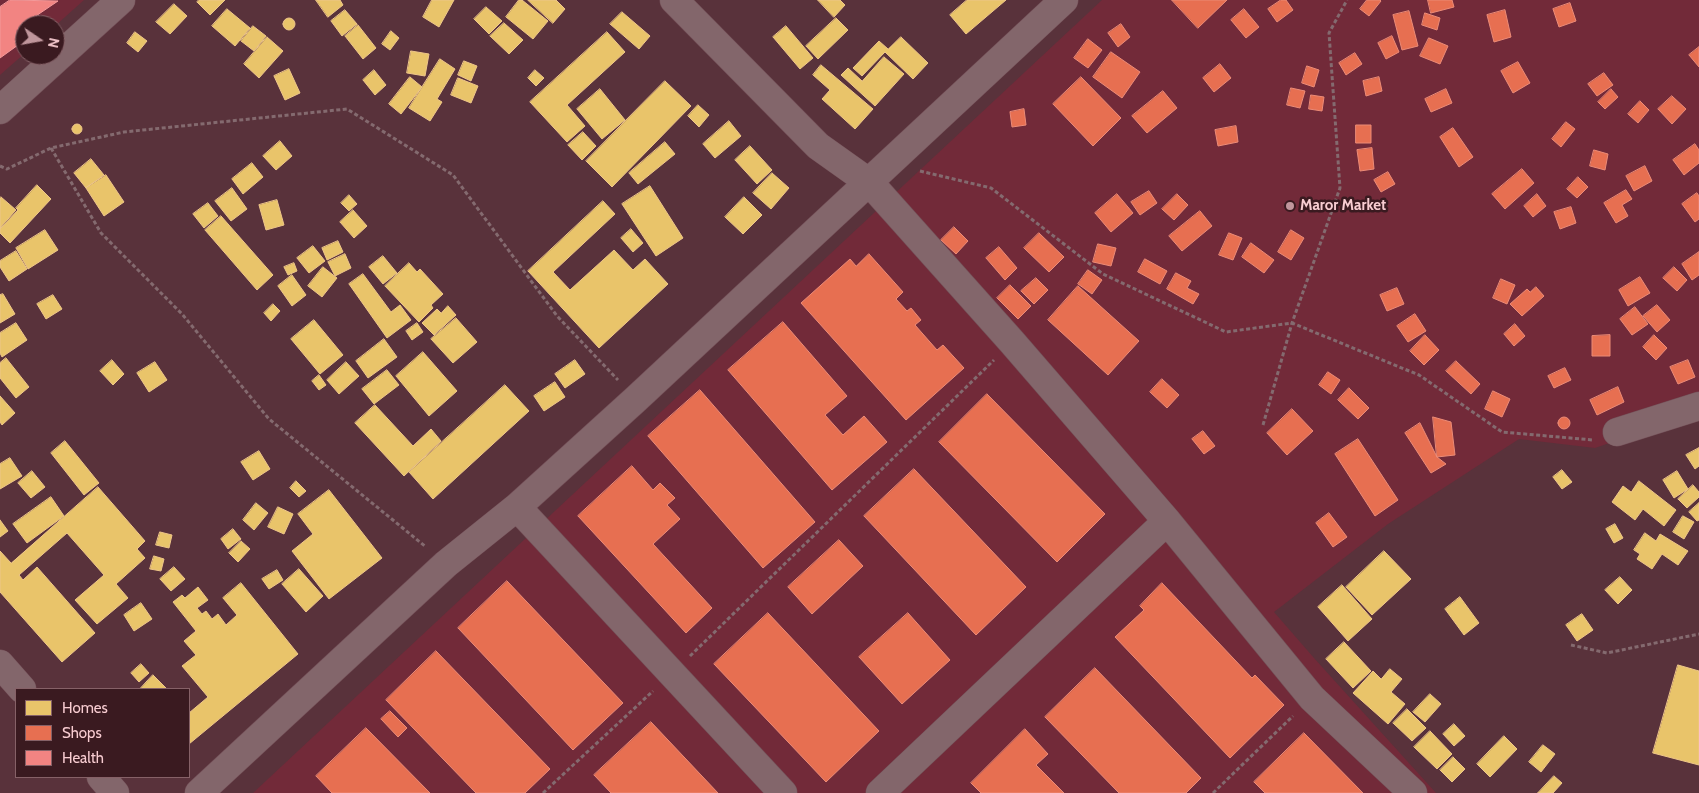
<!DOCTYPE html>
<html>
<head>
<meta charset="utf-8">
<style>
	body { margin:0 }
	#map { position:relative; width:1699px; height:793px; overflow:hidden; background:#59323b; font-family:Cabin,sans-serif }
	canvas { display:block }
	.legend { position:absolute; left:15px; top:688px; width:175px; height:90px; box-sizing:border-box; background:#3a1a20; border:1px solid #866167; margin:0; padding:6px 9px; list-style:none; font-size:15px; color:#f8ccd1 }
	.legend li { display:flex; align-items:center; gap:10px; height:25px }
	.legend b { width:25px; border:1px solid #866167 }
	.north { position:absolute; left:15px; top:15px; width:50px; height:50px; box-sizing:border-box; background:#3a1a20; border:1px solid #866167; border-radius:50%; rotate:102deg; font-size:14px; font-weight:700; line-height:20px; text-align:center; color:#f8ccd1 }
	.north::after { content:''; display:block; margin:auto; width:18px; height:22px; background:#c0969c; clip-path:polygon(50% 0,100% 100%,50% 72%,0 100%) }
</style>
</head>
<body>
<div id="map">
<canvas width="1699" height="793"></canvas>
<ul class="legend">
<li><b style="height:14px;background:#e9c46a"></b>Homes</li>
<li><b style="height:14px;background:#e76f51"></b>Shops</li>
<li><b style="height:14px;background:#f28482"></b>Health</li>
</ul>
<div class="north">N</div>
</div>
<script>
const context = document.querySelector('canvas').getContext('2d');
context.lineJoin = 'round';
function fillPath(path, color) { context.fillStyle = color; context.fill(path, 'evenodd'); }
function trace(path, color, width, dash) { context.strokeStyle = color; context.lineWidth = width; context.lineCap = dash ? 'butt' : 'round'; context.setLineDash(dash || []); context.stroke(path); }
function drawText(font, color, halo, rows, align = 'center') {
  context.font = font + ' Cabin,sans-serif'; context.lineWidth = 5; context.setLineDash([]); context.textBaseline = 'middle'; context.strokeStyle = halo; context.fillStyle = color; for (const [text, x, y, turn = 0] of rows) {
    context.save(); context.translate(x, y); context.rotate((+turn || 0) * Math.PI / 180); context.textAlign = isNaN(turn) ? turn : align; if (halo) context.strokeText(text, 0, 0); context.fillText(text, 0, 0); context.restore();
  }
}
fillPath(new Path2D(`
	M 0,0 L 84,0 L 55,26 L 55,25 L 25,25 L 25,53 L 0,75 Z
	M 1102,0 L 1699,0 L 1699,412 L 1595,448 L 1519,439 L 1388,524 L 1274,612 L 1314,658 L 1436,793 L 253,793 Z`), '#722a39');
const homes = new Path2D(`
	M 199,0 L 225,0 L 210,15 L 197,2 Z
	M 316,0 L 340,0 L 343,5 L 328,17 Z
	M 432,0 L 454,0 L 439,27 L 423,17 Z
	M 519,0 L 522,0 L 548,21 L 533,39 L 506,17 Z
	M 528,0 L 556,0 L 565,9 L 553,23 Z
	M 818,0 L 840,0 L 845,5 L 834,17 Z
	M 967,0 L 1006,0 L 966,34 L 950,15 Z
	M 174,4 L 187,16 L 170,34 L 156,22 Z
	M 486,7 L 502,21 L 489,34 L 474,19 Z
	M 227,9 L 250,28 L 235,46 L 212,26 Z
	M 345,10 L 357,24 L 342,36 L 331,21 Z
	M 622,12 L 650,36 L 639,49 L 610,24 Z
	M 836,18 L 848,30 L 818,59 L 806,46 Z
	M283 24a6 6 0 1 1 12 0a6 6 0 1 1-12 0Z
	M 504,23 L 523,40 L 509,54 L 490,36 Z
	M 358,25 L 376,48 L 363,59 L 345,36 Z
	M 253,26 L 266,36 L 254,51 L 241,41 Z
	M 786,26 L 813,58 L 800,69 L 773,37 Z
	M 391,31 L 399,38 L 390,50 L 382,44 Z
	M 135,32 L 147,41 L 138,52 L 127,43 Z
	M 607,32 L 625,52 L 567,105 L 585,126 L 567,142 L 530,102 Z
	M 267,37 L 283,51 L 259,78 L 244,64 Z
	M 901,37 L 928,63 L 913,79 L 885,52 L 862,76 L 853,68 L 879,41 L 888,49 Z
	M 411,51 L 429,54 L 425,76 L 407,73 Z
	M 884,57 L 904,74 L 875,106 L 841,75 L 848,68 L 862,81 Z
	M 440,59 L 455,69 L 437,99 L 442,102 L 430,121 L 409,108 Z
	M 464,61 L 477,66 L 471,81 L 458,75 Z
	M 821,65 L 873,109 L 855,129 L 822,99 L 830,90 L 813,75 Z
	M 289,69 L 300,93 L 285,100 L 274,76 Z
	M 374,70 L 386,85 L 375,95 L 363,80 Z
	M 535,70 L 544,78 L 536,86 L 528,78 Z
	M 410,77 L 422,87 L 401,114 L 389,104 Z
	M 458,78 L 478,86 L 471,103 L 451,95 Z
	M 665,81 L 691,106 L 612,187 L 586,161 Z
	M 600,89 L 625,120 L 602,139 L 577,109 Z
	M 698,105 L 709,115 L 699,127 L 688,116 Z
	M 729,121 L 741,136 L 715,158 L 703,144 Z
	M72 129a5 5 0 1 1 10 0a5 5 0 1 1-10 0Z
	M 583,132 L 596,146 L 582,160 L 568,145 Z
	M 280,141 L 292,156 L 276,170 L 263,156 Z
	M 665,142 L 675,154 L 638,184 L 629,173 Z
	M 750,146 L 772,170 L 757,184 L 735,160 Z
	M 91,159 L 104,175 L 86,188 L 74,173 Z
	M 252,163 L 263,177 L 243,194 L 232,179 Z
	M 772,173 L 789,188 L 771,209 L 753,193 Z
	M 106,175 L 124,202 L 104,216 L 86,188 Z
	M 37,185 L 51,199 L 10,243 L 0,233 L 0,229 L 18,210 L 16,208 Z
	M 650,186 L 683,238 L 656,256 L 622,204 Z
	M 232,188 L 247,209 L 231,221 L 215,201 Z
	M 349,195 L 357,204 L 349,211 L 341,203 Z
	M 1,197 L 16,210 L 0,228 L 0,198 Z
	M 744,197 L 762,215 L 743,234 L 725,217 Z
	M 277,200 L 284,225 L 266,230 L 259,205 Z
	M 603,201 L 615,214 L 553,272 L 570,290 L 614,250 L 633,270 L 645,259 L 668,284 L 599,348 L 528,271 Z
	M 208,203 L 218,216 L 204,228 L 193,214 Z
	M 353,210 L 367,226 L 354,238 L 340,222 Z
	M 221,216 L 273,275 L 257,290 L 205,230 Z
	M 631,229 L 643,243 L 633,252 L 621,238 Z
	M 45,230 L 58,250 L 28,269 L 16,248 Z
	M 338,241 L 343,252 L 327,260 L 322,248 Z
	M 313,246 L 325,261 L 309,273 L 297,258 Z
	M 16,251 L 27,269 L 9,281 L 0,267 L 0,261 Z
	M 345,254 L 351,268 L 335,276 L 328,262 Z
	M 383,256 L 397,273 L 383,284 L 369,267 Z
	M 294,263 L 297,271 L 288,275 L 284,267 Z
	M 409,263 L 417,272 L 420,269 L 443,294 L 431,305 L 433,308 L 419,322 L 385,286 Z
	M 323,267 L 337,278 L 322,297 L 308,286 Z
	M 363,274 L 391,312 L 400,305 L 411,320 L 387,338 L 349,284 Z
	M 292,275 L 306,295 L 292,306 L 278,286 Z
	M 3,294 L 15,314 L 0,323 L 0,295 Z
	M 53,295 L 62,309 L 46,319 L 37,304 Z
	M 273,304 L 280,311 L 271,321 L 264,313 Z
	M 448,306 L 456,315 L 434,335 L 422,323 L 437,309 L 441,313 Z
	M 456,318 L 477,342 L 453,363 L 431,339 Z
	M 314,320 L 343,355 L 320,374 L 291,339 Z
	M 16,323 L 27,340 L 2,357 L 0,353 L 0,333 Z
	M 417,323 L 423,332 L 412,340 L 406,331 Z
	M 384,339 L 397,357 L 368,378 L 356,361 Z
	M 423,352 L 457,391 L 429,416 L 396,376 Z
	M 6,358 L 29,387 L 16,398 L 0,378 L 0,363 Z
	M 112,360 L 124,374 L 113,385 L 100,371 Z
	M 575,360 L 585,374 L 565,388 L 555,374 Z
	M 155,362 L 167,380 L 149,392 L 137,373 Z
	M 346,362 L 359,376 L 339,394 L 327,380 Z
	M 387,370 L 399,385 L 374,404 L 362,389 Z
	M 319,375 L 326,385 L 319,390 L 312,381 Z
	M 555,382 L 565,397 L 544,411 L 534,396 Z
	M 505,385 L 529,411 L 433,499 L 409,472 Z
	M 0,396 L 15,413 L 2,425 L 0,422 Z
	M 375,405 L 413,446 L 431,429 L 441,441 L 404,476 L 355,423 Z
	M 65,441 L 99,483 L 84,495 L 51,453 Z
	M 1699,448 L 1699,466 L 1695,469 L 1686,455 Z
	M 259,451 L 270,469 L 253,480 L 241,462 Z
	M 10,458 L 22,476 L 0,489 L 0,464 Z
	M 1562,470 L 1572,482 L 1562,489 L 1553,477 Z
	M 32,471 L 45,487 L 31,498 L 18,483 Z
	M 1677,471 L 1688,489 L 1674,498 L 1663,480 Z
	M 296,481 L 306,491 L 299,497 L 290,488 Z
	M 1639,481 L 1676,510 L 1664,526 L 1643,509 L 1635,520 L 1612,502 L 1623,486 L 1631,492 Z
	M 1693,485 L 1699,492 L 1699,497 L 1687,508 L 1678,499 Z
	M 98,487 L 145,541 L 137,549 L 145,558 L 116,584 L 128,598 L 97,624 L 75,600 L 104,575 L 67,533 L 19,575 L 23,580 L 37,567 L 95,633 L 62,662 L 0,592 L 0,551 L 11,563 Z
	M 329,490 L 382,558 L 329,599 L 292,551 L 313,534 L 298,514 Z
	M 51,497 L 64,516 L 27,543 L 13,524 Z
	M 256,503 L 268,513 L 254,530 L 243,520 Z
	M 1699,503 L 1699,520 L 1697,521 L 1689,512 Z
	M 278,507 L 293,514 L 284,534 L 268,527 Z
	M 1683,516 L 1694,522 L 1684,539 L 1673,532 Z
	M 0,520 L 8,531 L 0,537 Z
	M 1615,524 L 1623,538 L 1614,543 L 1606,529 Z
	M 233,529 L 241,539 L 228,549 L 221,539 Z
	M 160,532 L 172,535 L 169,548 L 156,545 Z
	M 1645,533 L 1656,541 L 1660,534 L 1688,551 L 1678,565 L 1662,554 L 1652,569 L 1637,559 L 1640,554 L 1634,550 Z
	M 241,541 L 250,549 L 238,562 L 229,553 Z
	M 1384,551 L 1411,579 L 1372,615 L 1346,587 Z
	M 154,556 L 164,559 L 161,571 L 150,569 Z
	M 174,567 L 185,579 L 171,591 L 160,579 Z
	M 299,569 L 323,596 L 306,612 L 282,584 Z
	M 277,570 L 283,580 L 269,589 L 262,579 Z
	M 1620,577 L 1632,590 L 1618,604 L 1605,590 Z
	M 241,583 L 298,654 L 189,744 L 189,713 L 208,697 L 182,666 L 196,655 L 184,641 L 196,631 L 173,602 L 182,595 L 185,598 L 198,587 L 208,600 L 197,608 L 202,614 L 206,611 L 212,619 L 218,614 L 226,625 L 237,615 L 223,598 Z
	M 1342,585 L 1372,619 L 1348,641 L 1318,607 Z
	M 1460,597 L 1479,623 L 1464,635 L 1445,609 Z
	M 141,603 L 152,619 L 134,631 L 124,615 Z
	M 1582,614 L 1593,630 L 1577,641 L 1566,625 Z
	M 1344,642 L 1371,671 L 1353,688 L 1326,659 Z
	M 141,664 L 149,673 L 139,682 L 131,673 Z
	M 1678,665 L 1699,671 L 1699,765 L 1653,753 Z
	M 1390,669 L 1402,679 L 1391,692 L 1405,704 L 1388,724 L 1353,693 L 1373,671 L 1381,679 Z
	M 153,675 L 167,689 L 140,689 Z
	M 1430,694 L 1441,704 L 1425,722 L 1413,712 Z
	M 1407,709 L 1426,728 L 1412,741 L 1393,723 Z
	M 1454,724 L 1465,736 L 1454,746 L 1443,734 Z
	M 1430,731 L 1452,754 L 1437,769 L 1414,747 Z
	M 1504,736 L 1517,749 L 1490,777 L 1477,764 Z
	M 1543,745 L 1555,754 L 1541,772 L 1529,762 Z
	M 1453,757 L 1465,769 L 1452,782 L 1440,770 Z
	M 1554,776 L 1562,783 L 1553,793 L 1538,793 Z`);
fillPath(homes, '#e9c46a');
trace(homes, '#eec689', 1);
const shops = new Path2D(`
	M 1172,0 L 1227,0 L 1198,28 Z
	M 1281,0 L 1286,0 L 1293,10 L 1277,22 L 1268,9 Z
	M 1367,0 L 1380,0 L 1381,1 L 1369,16 L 1360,9 Z
	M 1428,0 L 1452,0 L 1454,7 L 1431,13 Z
	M 1570,3 L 1576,21 L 1559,27 L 1553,9 Z
	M 1244,9 L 1259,27 L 1246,38 L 1231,20 Z
	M 1505,10 L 1511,37 L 1494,42 L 1487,15 Z
	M 1409,11 L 1418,46 L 1402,50 L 1393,15 Z
	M 1425,13 L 1440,18 L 1437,30 L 1422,25 Z
	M 1121,24 L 1130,37 L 1118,47 L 1108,33 Z
	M 1392,36 L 1399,52 L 1386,59 L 1378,43 Z
	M 1429,38 L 1448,46 L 1440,64 L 1420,56 Z
	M 1088,39 L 1102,50 L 1088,68 L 1074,58 Z
	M 1699,47 L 1699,67 L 1689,55 Z
	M 1111,52 L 1140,72 L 1122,98 L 1093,77 Z
	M 1355,53 L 1362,64 L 1346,75 L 1339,63 Z
	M 1518,62 L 1530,83 L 1513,93 L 1501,71 Z
	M 1220,64 L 1231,78 L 1214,92 L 1203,78 Z
	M 1307,66 L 1319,70 L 1314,87 L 1302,83 Z
	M 1604,73 L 1613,85 L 1597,96 L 1588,84 Z
	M 1081,77 L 1121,118 L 1093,146 L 1053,104 Z
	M 1379,77 L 1382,91 L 1366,96 L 1363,81 Z
	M 1291,88 L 1305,91 L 1300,108 L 1287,105 Z
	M 1446,89 L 1452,103 L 1431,112 L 1425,99 Z
	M 1611,89 L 1618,97 L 1605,109 L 1598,102 Z
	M 1163,91 L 1177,108 L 1147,133 L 1132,116 Z
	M 1311,95 L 1324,97 L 1322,111 L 1309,109 Z
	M 1672,96 L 1686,109 L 1672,124 L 1658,109 Z
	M 1640,101 L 1649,110 L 1638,123 L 1628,114 Z
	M 1024,109 L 1026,125 L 1012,127 L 1010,112 Z
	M 1566,122 L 1575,129 L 1561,147 L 1552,139 Z
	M 1356,125 L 1371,125 L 1371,143 L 1356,143 Z
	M 1236,126 L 1238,142 L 1218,146 L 1215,130 Z
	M 1453,128 L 1473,157 L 1459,167 L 1440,137 Z
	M 1695,144 L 1699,150 L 1699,163 L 1684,175 L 1673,160 Z
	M 1372,148 L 1374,169 L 1360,171 L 1357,150 Z
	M 1594,150 L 1608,154 L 1605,170 L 1590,166 Z
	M 1645,166 L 1652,181 L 1634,191 L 1626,176 Z
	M 1522,169 L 1534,183 L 1505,209 L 1492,194 Z
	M 1388,172 L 1395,184 L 1381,192 L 1374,180 Z
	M 1578,177 L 1588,187 L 1577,198 L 1567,189 Z
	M 1626,190 L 1632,199 L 1622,205 L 1628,216 L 1616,223 L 1604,203 Z
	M 1149,191 L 1157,203 L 1140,215 L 1131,202 Z
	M 1697,193 L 1699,196 L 1699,219 L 1695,222 L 1682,204 Z
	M 1117,194 L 1133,213 L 1111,232 L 1095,213 Z
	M 1177,194 L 1188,205 L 1174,220 L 1162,209 Z
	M 1537,194 L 1546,206 L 1533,217 L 1524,206 Z
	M 1571,207 L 1576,223 L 1560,229 L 1554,212 Z
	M 1200,211 L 1212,226 L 1182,251 L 1169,236 Z
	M 954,227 L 968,241 L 956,254 L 941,240 Z
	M 1291,230 L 1304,238 L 1291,260 L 1278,252 Z
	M 1039,233 L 1064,257 L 1049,272 L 1024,248 Z
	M 1229,233 L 1242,238 L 1233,260 L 1219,255 Z
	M 1251,243 L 1274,260 L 1264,273 L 1242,257 Z
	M 1098,244 L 1116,248 L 1111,266 L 1093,262 Z
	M 999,247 L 1017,268 L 1005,280 L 986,258 Z
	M 1699,252 L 1699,275 L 1692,280 L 1682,264 Z
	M 869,254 L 903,292 L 896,299 L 907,311 L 911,308 L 921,320 L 915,325 L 937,350 L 943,345 L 964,368 L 906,420 L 801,303 L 850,259 L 856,266 Z
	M 1145,259 L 1167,271 L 1160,284 L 1138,272 Z
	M 1674,267 L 1687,280 L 1677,291 L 1663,278 Z
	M 1088,270 L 1102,280 L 1092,294 L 1078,284 Z
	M 1176,273 L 1191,281 L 1187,288 L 1199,294 L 1193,304 L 1167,289 Z
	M 1640,277 L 1650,293 L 1628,306 L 1619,290 Z
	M 1036,278 L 1048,290 L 1034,304 L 1021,291 Z
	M 1501,279 L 1515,285 L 1507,304 L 1493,298 Z
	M 1010,285 L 1031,306 L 1018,319 L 997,298 Z
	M 1078,286 L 1139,341 L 1108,375 L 1048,320 Z
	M 1536,287 L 1544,296 L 1522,316 L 1510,304 L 1527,289 L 1530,292 Z
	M 1397,288 L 1404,304 L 1387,311 L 1380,295 Z
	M 1657,305 L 1670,320 L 1657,332 L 1643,316 Z
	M 1635,307 L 1648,324 L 1632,335 L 1620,319 Z
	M 1415,314 L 1426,331 L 1408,342 L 1397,326 Z
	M 783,322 L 847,396 L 825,415 L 843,435 L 864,416 L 887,442 L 832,490 L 728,370 Z
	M 1515,324 L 1525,336 L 1514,346 L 1504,334 Z
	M 1425,335 L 1439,350 L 1424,365 L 1410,351 Z
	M 1610,335 L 1610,356 L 1592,356 L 1592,336 Z
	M 1654,335 L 1667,348 L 1656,360 L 1643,347 Z
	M 1688,360 L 1695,377 L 1678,384 L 1670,367 Z
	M 1456,361 L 1480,384 L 1471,394 L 1446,371 Z
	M 1565,368 L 1571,380 L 1554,388 L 1548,376 Z
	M 1328,372 L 1340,380 L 1331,394 L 1319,385 Z
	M 1162,379 L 1179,395 L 1167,408 L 1150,392 Z
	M 1618,387 L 1624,402 L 1597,415 L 1590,400 Z
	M 1349,388 L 1369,408 L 1358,419 L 1338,400 Z
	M 700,390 L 815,522 L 763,568 L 648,436 Z
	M 1493,391 L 1510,399 L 1502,417 L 1485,409 Z
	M 987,394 L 1105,514 L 1057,562 L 939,442 Z
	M 1292,409 L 1313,431 L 1287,455 L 1267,433 Z
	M1558 423a6 6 0 1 1 12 0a6 6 0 1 1-12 0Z
	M 1433,417 L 1451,422 L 1455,455 L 1437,457 Z
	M 1420,423 L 1437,457 L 1446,464 L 1431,473 L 1405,433 Z
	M 1203,431 L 1215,446 L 1204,454 L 1192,439 Z
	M 1358,439 L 1398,500 L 1375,516 L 1335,454 Z
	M 632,466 L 653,490 L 660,483 L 675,498 L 667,505 L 680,519 L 653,544 L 712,608 L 686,633 L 578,516 Z
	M 914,469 L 1026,587 L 976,635 L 864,516 Z
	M 1329,513 L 1347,537 L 1333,547 L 1316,523 Z
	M 839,540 L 863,566 L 812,614 L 788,587 Z
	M 507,581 L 623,703 L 573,750 L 458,628 Z
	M 1162,583 L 1252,678 L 1255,675 L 1284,705 L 1230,758 L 1115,637 L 1144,610 L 1140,606 Z
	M 768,613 L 879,731 L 826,782 L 714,664 Z
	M 908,613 L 950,660 L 902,704 L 859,657 Z
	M 436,651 L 550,769 L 525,793 L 476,793 L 386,700 Z
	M 1095,668 L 1201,778 L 1186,793 L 1119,793 L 1045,717 Z
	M 390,711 L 407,728 L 398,737 L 381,719 Z
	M 651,722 L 718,793 L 611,793 L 594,775 Z
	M 366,728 L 430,793 L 332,793 L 316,776 Z
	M 1025,729 L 1048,754 L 1036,765 L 1064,793 L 981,793 L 971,783 Z
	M 1304,733 L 1363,793 L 1265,793 L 1254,782 Z`);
fillPath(shops, '#e76f51');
trace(shops, '#ec8b77', 1);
const health = new Path2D(`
	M 10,0 L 58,1 L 27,22 L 29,25 L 25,25 L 25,40 L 0,58 L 0,7 Z`);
fillPath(health, '#f28482');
trace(health, '#f49a9a', 1);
const minor = new Path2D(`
	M 674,0 L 818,146 L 870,183 L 1012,342 L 1167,521 L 1312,698 L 1413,793
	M 0,110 L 121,0
	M 1617,432 L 1699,406
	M 517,507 L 783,793
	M 0,664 L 22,689
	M 101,777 L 115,793
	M 199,793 L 446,564 L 517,507 L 636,399 L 1064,0
	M 880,793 L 1167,521`);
trace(minor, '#745058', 29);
trace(new Path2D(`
	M 51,148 L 101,233 L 182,314 L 269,419 L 426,547
	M 0,166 L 7,169 L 51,148 L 124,132 L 347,109 L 453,175 L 557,316 L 618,380
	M 920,171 L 991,188 L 1103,274 L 1226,332 L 1292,323 L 1419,375 L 1502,432 L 1593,440
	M 1263,425 L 1292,323 L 1340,188 L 1329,33 L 1347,0
	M 1571,645 L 1607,653 L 1699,634
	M 690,656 L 994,360
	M 543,793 L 653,691
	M 1213,793 L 1293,716`), '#846a6f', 3, [4, 2.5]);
trace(minor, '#83666b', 28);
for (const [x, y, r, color] of [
	[1290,206,5,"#c0969c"]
]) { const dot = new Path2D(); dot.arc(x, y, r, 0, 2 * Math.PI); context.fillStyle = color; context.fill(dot); trace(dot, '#3a1a20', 2); }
drawText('bold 15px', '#f8ccd1', '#3a1a20', [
	["Maror Market",1300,206]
], 'left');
</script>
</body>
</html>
